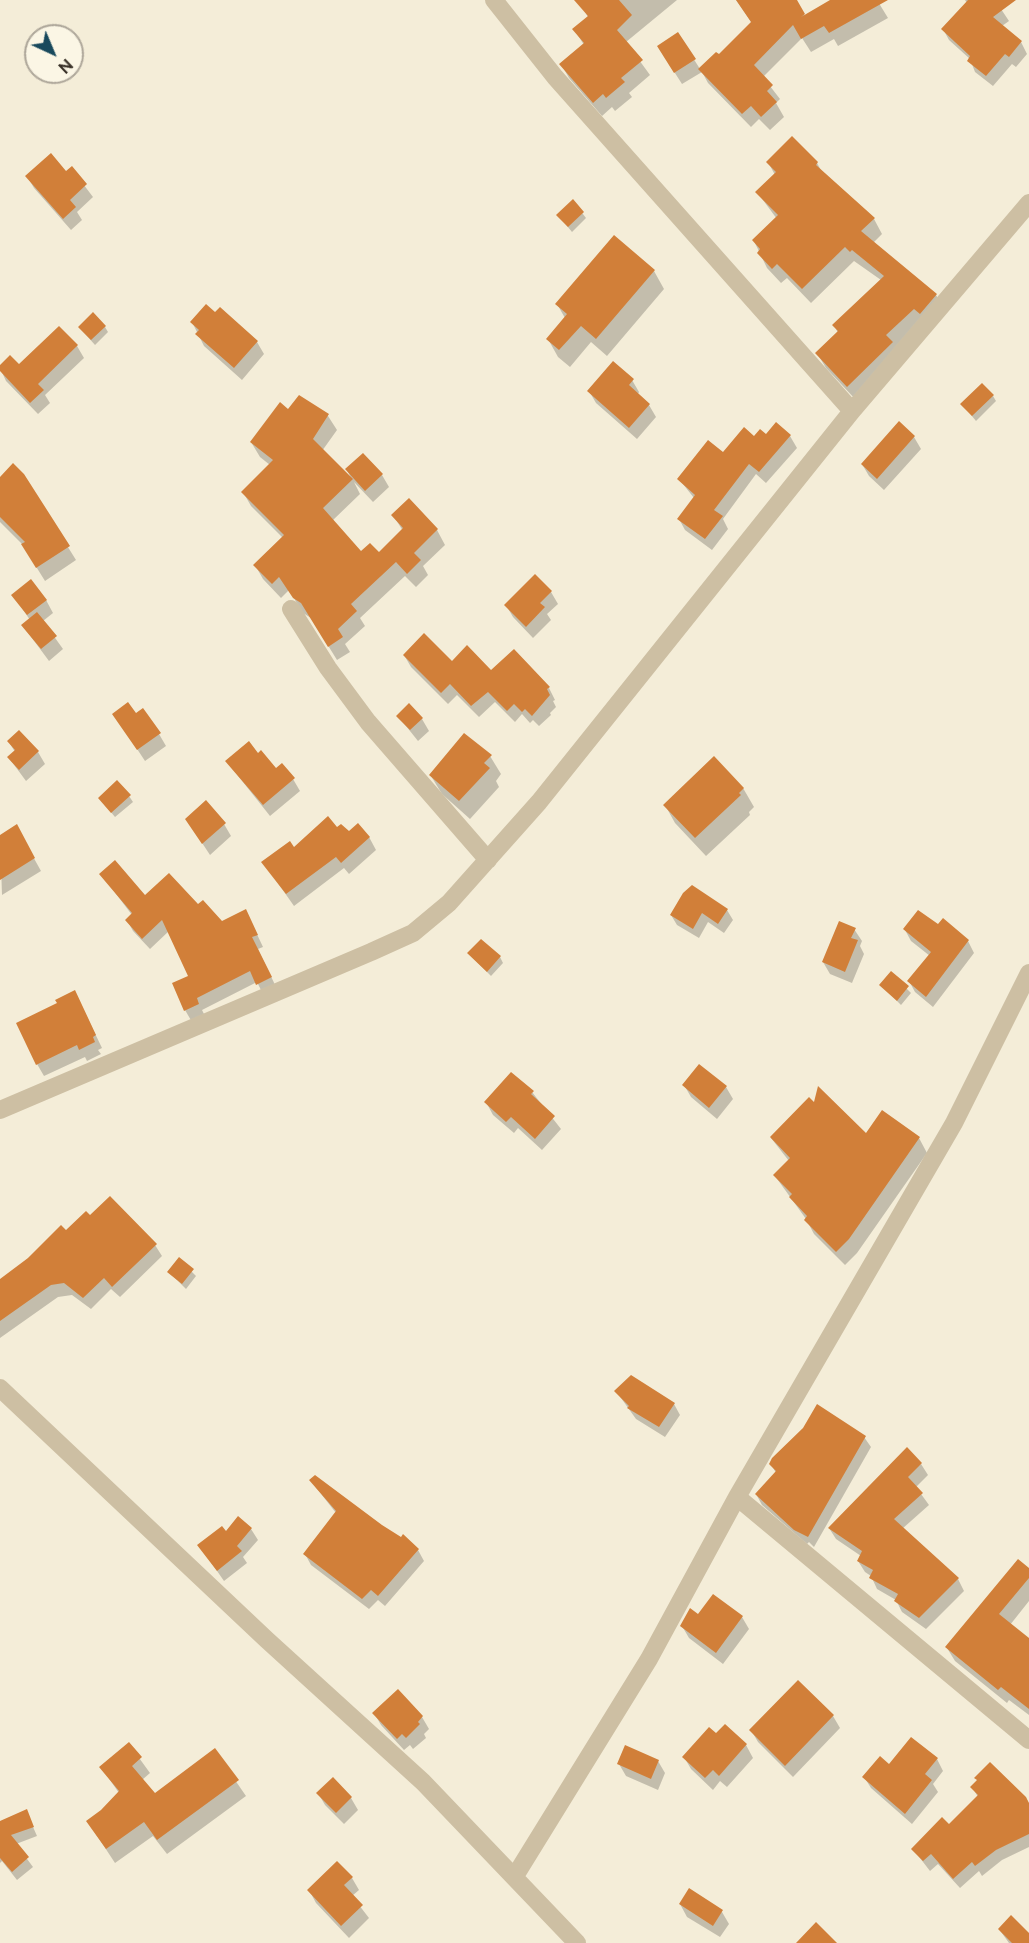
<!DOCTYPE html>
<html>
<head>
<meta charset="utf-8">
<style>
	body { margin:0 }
	#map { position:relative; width:1029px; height:1943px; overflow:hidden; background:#f4edd8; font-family:Raleway,sans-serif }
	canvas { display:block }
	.north { position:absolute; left:24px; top:24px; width:60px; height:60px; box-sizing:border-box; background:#fbf6e5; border:2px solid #ada699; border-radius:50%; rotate:136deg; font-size:16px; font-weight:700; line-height:24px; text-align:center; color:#372f26 }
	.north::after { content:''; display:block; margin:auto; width:21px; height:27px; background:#18495c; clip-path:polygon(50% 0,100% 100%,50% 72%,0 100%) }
</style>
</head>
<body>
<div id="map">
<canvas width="1029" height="1943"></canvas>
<div class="north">N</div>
</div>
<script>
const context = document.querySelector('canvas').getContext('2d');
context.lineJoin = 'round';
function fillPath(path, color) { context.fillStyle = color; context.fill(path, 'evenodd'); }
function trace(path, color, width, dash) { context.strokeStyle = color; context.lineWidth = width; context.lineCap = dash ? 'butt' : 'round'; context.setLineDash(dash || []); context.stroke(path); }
fillPath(new Path2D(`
	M 590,0 L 677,0 L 626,42 L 650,75 L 629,93 L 632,97 L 615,111 L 612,107 L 602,116 L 569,78 L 561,64 L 584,45 L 574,29 L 588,17 L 582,7 Z
	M 736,0 L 795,0 L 805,17 L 833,0 L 877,0 L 888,18 L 838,46 L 834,39 L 811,52 L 802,38 L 763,77 L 780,99 L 776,103 L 784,117 L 770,130 L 759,119 L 751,127 L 708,83 L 702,72 L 682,84 L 666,59 L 678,34 L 700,69 L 719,57 L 752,23 Z
	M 965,0 L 995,0 L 1009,21 L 1002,26 L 1021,42 L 1027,54 L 1016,67 L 1012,64 L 993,86 L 975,72 L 970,59 L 949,40 L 943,29 L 967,3 Z
	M 768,162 L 817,163 L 822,172 L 874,219 L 882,234 L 873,243 L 936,295 L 944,310 L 856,400 L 826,368 L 817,353 L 838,333 L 834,325 L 881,280 L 854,261 L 811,303 L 787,278 L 781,283 L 767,268 L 754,241 L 777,219 L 757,192 L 775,175 Z
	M 71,168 L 93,197 L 77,212 L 82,220 L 71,230 L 34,188 L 27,176 L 66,173 Z
	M 573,201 L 586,218 L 572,232 L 558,215 Z
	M 654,271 L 664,289 L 607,356 L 591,342 L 570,367 L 558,357 L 548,339 L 565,318 L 557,304 Z
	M 220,309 L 257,342 L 264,354 L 242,380 L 204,346 L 192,322 L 215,314 Z
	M 79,327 L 105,327 L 108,332 L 95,345 Z
	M 59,328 L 77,346 L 84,358 L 45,395 L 50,403 L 38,414 L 6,381 L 0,368 L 19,367 Z
	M 632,380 L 639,392 L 638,394 L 649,405 L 656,417 L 637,439 L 596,403 L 589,391 Z
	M 993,396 L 996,401 L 976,421 L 962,404 Z
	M 299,397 L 328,416 L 337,430 L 322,451 L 352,480 L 347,470 L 382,475 L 389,487 L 373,502 L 354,482 L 360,494 L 332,521 L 361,553 L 378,554 L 403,531 L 393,515 L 409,500 L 437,530 L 445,545 L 423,566 L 428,575 L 416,587 L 405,576 L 360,618 L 365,626 L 345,644 L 350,652 L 337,660 L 311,618 L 303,613 L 289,590 L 281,598 L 263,579 L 255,565 L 283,538 L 251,506 L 243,492 L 270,465 L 260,457 L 251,442 L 288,411 Z
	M 777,424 L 790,436 L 797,448 L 766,483 L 756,474 L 723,519 L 728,529 L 712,550 L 685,530 L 679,519 L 694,498 L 679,479 L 723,454 L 755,438 L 766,436 Z
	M 900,424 L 914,437 L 921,449 L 884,490 L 869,476 L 862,464 Z
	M 23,475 L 76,560 L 45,581 L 22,544 L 0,522 L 0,479 Z
	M 535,576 L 551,592 L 558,604 L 547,614 L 551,620 L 533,638 L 513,617 L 506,605 Z
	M 13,595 L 46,600 L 53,613 L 43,621 L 63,649 L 49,661 L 23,626 L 30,620 Z
	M 514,651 L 549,688 L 555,700 L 553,701 L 556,707 L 550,713 L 551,715 L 539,726 L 533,720 L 530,723 L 522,714 L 515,722 L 495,702 L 479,717 L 457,695 L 448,704 L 411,667 L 404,655 L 491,673 Z
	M 114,714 L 135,715 L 159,734 L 166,746 L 145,761 Z
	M 398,716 L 422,719 L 429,731 L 418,741 Z
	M 9,742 L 38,752 L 45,764 L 26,781 L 9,758 L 15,752 Z
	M 258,755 L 276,770 L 293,779 L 300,791 L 270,816 L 227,762 Z
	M 490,756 L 501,774 L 496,781 L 499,787 L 470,819 L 442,794 L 431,776 Z
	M 743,788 L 754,807 L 749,812 L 750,815 L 706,856 L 675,823 L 665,805 Z
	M 129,796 L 133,802 L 115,817 L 99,798 Z
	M 187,820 L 224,824 L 231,836 L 210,855 Z
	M 16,826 L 41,871 L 2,895 L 0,836 Z
	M 337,829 L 369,837 L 376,850 L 349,874 L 344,868 L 294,906 L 263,862 Z
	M 101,874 L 145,897 L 198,907 L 222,922 L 246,911 L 263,947 L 258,949 L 277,989 L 264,996 L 257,982 L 202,1010 L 205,1016 L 192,1022 L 185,1010 L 190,977 L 169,931 L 150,949 L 133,931 L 127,920 L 132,915 Z
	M 692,887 L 727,910 L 733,920 L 724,933 L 708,922 L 699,938 L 677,925 L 671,915 Z
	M 854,929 L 862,941 L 860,946 L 864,954 L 852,983 L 830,974 L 823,962 Z
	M 905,930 L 968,941 L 974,953 L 933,1007 L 915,992 L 909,981 L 930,956 L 911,941 Z
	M 469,954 L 500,957 L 503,963 L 491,976 Z
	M 891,973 L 911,993 L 901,1005 L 881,985 Z
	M 75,992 L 102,1048 L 98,1050 L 101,1054 L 87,1061 L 85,1057 L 44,1076 L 37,1064 L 59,1003 Z
	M 684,1085 L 726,1087 L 733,1099 L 717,1119 L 691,1097 Z
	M 532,1092 L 561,1129 L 542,1150 L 518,1128 L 514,1133 L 493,1115 L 486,1102 Z
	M 882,1112 L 919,1138 L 927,1153 L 857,1253 L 845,1265 L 814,1234 L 806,1219 L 775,1176 L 789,1161 L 771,1138 L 866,1135 Z
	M 61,1227 L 66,1232 L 155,1245 L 162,1256 L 120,1297 L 111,1289 L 91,1309 L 72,1295 L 58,1297 L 0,1338 L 0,1285 Z
	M 179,1259 L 196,1276 L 186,1289 L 169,1272 Z
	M 616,1391 L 674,1404 L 680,1415 L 665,1437 L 636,1419 Z
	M 864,1437 L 871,1447 L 814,1547 L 809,1542 L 807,1544 L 762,1505 L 756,1494 L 776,1473 L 771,1464 Z
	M 921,1464 L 928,1475 L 916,1487 L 929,1505 L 902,1529 L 958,1579 L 964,1591 L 926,1629 L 902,1612 L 896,1600 L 877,1589 L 871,1576 L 865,1572 L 858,1561 L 861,1556 L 836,1539 L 829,1528 Z
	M 311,1481 L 418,1550 L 424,1561 L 385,1606 L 378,1600 L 369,1609 L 311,1565 L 305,1554 L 336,1513 Z
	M 251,1529 L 258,1540 L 243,1557 L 247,1563 L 224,1581 L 199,1545 L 226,1533 Z
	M 1029,1570 L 1029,1601 L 1010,1625 L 1029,1640 L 1029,1715 L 1009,1700 L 1007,1703 L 955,1661 L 947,1648 Z
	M 698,1616 L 742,1617 L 749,1629 L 723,1664 L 689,1638 L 682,1626 Z
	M 798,1682 L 833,1716 L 840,1728 L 793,1777 L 758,1742 L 751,1730 Z
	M 398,1691 L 422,1717 L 429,1729 L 424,1734 L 426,1738 L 413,1749 L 410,1745 L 404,1750 L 381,1725 L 374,1713 Z
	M 725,1726 L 746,1745 L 753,1758 L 727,1787 L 720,1781 L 713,1790 L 691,1769 L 684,1757 L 716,1735 Z
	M 129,1744 L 150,1773 L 142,1780 L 155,1795 L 215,1751 L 246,1796 L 167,1854 L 153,1836 L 115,1863 L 88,1822 L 102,1811 L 119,1793 L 101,1767 Z
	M 937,1759 L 943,1771 L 933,1784 L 938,1792 L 912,1824 L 871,1788 L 864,1777 L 889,1766 Z
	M 658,1761 L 665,1773 L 658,1790 L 626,1776 L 619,1764 Z
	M 333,1779 L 351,1798 L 358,1810 L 344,1824 L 325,1805 L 318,1793 Z
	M 972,1787 L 1029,1805 L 1029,1847 L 1002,1860 L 982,1876 L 979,1871 L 960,1888 L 938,1864 L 930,1871 L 913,1849 L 949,1826 L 978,1797 Z
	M 26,1811 L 37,1836 L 16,1844 L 33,1867 L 17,1880 L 2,1861 L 0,1863 L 0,1825 Z
	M 337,1863 L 352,1878 L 359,1890 L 352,1896 L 369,1918 L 349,1938 L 316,1903 L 309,1890 Z
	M 689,1891 L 722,1912 L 729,1924 L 720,1937 L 687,1917 L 680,1904 Z
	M 999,1929 L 1029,1935 L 1029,1943 L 1009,1943 Z`), '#0003');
fillPath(new Path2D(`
	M 574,0 L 619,0 L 632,15 L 617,30 L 643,60 L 621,78 L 625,82 L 606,98 L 603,94 L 593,103 L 559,64 L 584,43 L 572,29 L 588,16 Z
	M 736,0 L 797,0 L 805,14 L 801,17 L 830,0 L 888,0 L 829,33 L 824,26 L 801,39 L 793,25 L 754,65 L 773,85 L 767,91 L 777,102 L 761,117 L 751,106 L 742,114 L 698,69 L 716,52 L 719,54 L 751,22 Z
	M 968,0 L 1016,0 L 993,17 L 1022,41 L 1009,57 L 1005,54 L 986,76 L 967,61 L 970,56 L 941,29 Z
	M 678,32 L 696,59 L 674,73 L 657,46 Z
	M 792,136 L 818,162 L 816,165 L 875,218 L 861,231 L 937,294 L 920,314 L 914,309 L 886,335 L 893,342 L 847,387 L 815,353 L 838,331 L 832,325 L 884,276 L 852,250 L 850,252 L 845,247 L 802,289 L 777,264 L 772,269 L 757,253 L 760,249 L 752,240 L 778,215 L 755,192 L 776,172 L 766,162 Z
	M 51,153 L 66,171 L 72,166 L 87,184 L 70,200 L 76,207 L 63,219 L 25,176 Z
	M 573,199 L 584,212 L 568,227 L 556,215 Z
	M 614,235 L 655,270 L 596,339 L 581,326 L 559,350 L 546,339 L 567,314 L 555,304 Z
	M 206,304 L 215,312 L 220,307 L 258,341 L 234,368 L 195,334 L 199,330 L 190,322 Z
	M 93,312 L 106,326 L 91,340 L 78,327 Z
	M 59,326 L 78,345 L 38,384 L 44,390 L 30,403 L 0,371 L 0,365 L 10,355 L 19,364 Z
	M 613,361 L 634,379 L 629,385 L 650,404 L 629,428 L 587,391 Z
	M 982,383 L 994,395 L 972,416 L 960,404 Z
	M 299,395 L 329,414 L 313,439 L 353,479 L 323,508 L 361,551 L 370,543 L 379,552 L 403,528 L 391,515 L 409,498 L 438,529 L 414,553 L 421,560 L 407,574 L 396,562 L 351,604 L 357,611 L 338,629 L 343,637 L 328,647 L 301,603 L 293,598 L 279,577 L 272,584 L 253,565 L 284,535 L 241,492 L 273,460 L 250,442 L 280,402 L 288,409 Z
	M 899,421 L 915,436 L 877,479 L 861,464 Z
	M 776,422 L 791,435 L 759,472 L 749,464 L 714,510 L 723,516 L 705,539 L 677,519 L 695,495 L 677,479 L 708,440 L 723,452 L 744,427 L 754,436 L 760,429 L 766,434 Z
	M 363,453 L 383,474 L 365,491 L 345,469 Z
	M 13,463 L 24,474 L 70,546 L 36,568 L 21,544 L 25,542 L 0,517 L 0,477 Z
	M 535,574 L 552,591 L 540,603 L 545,607 L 526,627 L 504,605 Z
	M 31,579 L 47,600 L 27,615 L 11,595 Z
	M 37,612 L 57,636 L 41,649 L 21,625 Z
	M 424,633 L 452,661 L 467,645 L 491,670 L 514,649 L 550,687 L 547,689 L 550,695 L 532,716 L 525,709 L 522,712 L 514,704 L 507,711 L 488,692 L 471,706 L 450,684 L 441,693 L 403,655 Z
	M 128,702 L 136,713 L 143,708 L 161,733 L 137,750 L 112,714 Z
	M 409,703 L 423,718 L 410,730 L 396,716 Z
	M 19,730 L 39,751 L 19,770 L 7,757 L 15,750 L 7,741 Z
	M 464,733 L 492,755 L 484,763 L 490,768 L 459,801 L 429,775 Z
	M 249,741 L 258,753 L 261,750 L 276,768 L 282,763 L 295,778 L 263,805 L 225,761 Z
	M 714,756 L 744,788 L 739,793 L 741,795 L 695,838 L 663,805 Z
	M 117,780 L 131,795 L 111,813 L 98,798 Z
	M 206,800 L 226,823 L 202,844 L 185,819 Z
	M 328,816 L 337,827 L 341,824 L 349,831 L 358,823 L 370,837 L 341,863 L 336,857 L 286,894 L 261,862 L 290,841 L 294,847 Z
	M 17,824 L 35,858 L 0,880 L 0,835 Z
	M 115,860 L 145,895 L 169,873 L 198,904 L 203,900 L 222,921 L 246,909 L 258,935 L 252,937 L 272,977 L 256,985 L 250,971 L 197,998 L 199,1004 L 184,1011 L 172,983 L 188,976 L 162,920 L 142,939 L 125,920 L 132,913 L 99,874 Z
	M 692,885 L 728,909 L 718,924 L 702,913 L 693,929 L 670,915 L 683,893 Z
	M 918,910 L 938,924 L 943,918 L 969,940 L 926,997 L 907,981 L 931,952 L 903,929 Z
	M 839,921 L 856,928 L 851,938 L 858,940 L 845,972 L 822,962 Z
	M 481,939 L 501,956 L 487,972 L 467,953 Z
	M 891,971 L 909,986 L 897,1001 L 879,985 Z
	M 75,990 L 96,1035 L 93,1037 L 95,1042 L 79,1050 L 77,1045 L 36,1065 L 16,1023 L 57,1003 L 55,1000 Z
	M 699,1064 L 727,1086 L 709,1108 L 682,1085 Z
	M 511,1072 L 534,1091 L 531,1094 L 555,1116 L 535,1139 L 511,1117 L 506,1122 L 484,1102 Z
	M 818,1086 L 866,1133 L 882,1110 L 920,1137 L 849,1239 L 836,1252 L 804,1220 L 807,1216 L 789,1197 L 792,1194 L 773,1175 L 790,1158 L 770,1137 L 809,1097 L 814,1102 Z
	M 110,1196 L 157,1244 L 112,1287 L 104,1278 L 83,1298 L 64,1283 L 51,1285 L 0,1321 L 0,1279 L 28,1258 L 61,1225 L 66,1230 L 86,1211 L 90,1215 Z
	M 179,1257 L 194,1269 L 182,1284 L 167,1272 Z
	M 631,1375 L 675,1403 L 659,1427 L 627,1408 L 629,1406 L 614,1391 Z
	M 817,1404 L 866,1436 L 808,1537 L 794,1530 L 755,1494 L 776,1471 L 769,1464 L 772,1458 L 803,1428 Z
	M 907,1447 L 922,1463 L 908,1477 L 923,1493 L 894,1519 L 959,1578 L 919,1618 L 894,1601 L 898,1594 L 869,1578 L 873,1570 L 857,1561 L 862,1551 L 828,1528 Z
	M 315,1475 L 382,1525 L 401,1537 L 403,1534 L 419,1549 L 378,1596 L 371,1590 L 362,1599 L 303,1554 L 336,1511 L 309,1480 Z
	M 238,1516 L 252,1528 L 237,1546 L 242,1551 L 217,1571 L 197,1545 L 222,1526 L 226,1531 Z
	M 1018,1559 L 1029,1568 L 1029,1578 L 999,1614 L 1029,1638 L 1029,1709 L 1001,1687 L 998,1690 L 945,1647 Z
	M 713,1594 L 743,1616 L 716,1653 L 680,1626 L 690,1608 L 698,1614 Z
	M 798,1680 L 834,1715 L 785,1766 L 749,1730 Z
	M 398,1689 L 423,1716 L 418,1722 L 420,1724 L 406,1738 L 402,1734 L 397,1739 L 372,1713 Z
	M 725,1724 L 747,1744 L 719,1776 L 713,1770 L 705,1778 L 682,1757 L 709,1727 L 716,1733 Z
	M 911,1737 L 938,1758 L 925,1774 L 932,1780 L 905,1814 L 862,1777 L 880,1756 L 889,1764 Z
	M 129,1742 L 142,1757 L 132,1766 L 155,1793 L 215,1748 L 239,1780 L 157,1840 L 144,1822 L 106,1849 L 86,1821 L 101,1810 L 119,1791 L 99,1767 Z
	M 625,1745 L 659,1760 L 651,1779 L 617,1764 Z
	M 990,1762 L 1026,1797 L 1029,1803 L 1029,1834 L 996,1850 L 975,1866 L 972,1862 L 953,1879 L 931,1854 L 923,1861 L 911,1849 L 942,1817 L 949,1824 L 978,1795 L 970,1787 L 977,1780 L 974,1778 Z
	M 333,1777 L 352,1797 L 336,1813 L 316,1793 Z
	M 27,1809 L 34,1827 L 11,1835 L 29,1857 L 12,1872 L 0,1858 L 0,1821 Z
	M 337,1861 L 353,1877 L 344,1885 L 363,1905 L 341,1926 L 307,1890 Z
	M 689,1888 L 723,1910 L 713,1926 L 679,1904 Z
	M 1011,1915 L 1029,1933 L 1029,1943 L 1012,1943 L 998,1929 Z
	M 816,1922 L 837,1943 L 796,1943 Z`), '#d17f39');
trace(new Path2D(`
	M 494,0 L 555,77 L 852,411
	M 291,609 L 328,668 L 368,722 L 488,860
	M 0,1110 L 371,952 L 413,933 L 449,903 L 539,802 L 852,411 L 1029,203
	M 0,1388 L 267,1640 L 423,1782 L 577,1943
	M 737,1497 L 1029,1740
	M 515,1876 L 649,1659 L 737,1497 L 954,1123 L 1029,973`), '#cdbfa3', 18);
</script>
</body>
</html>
